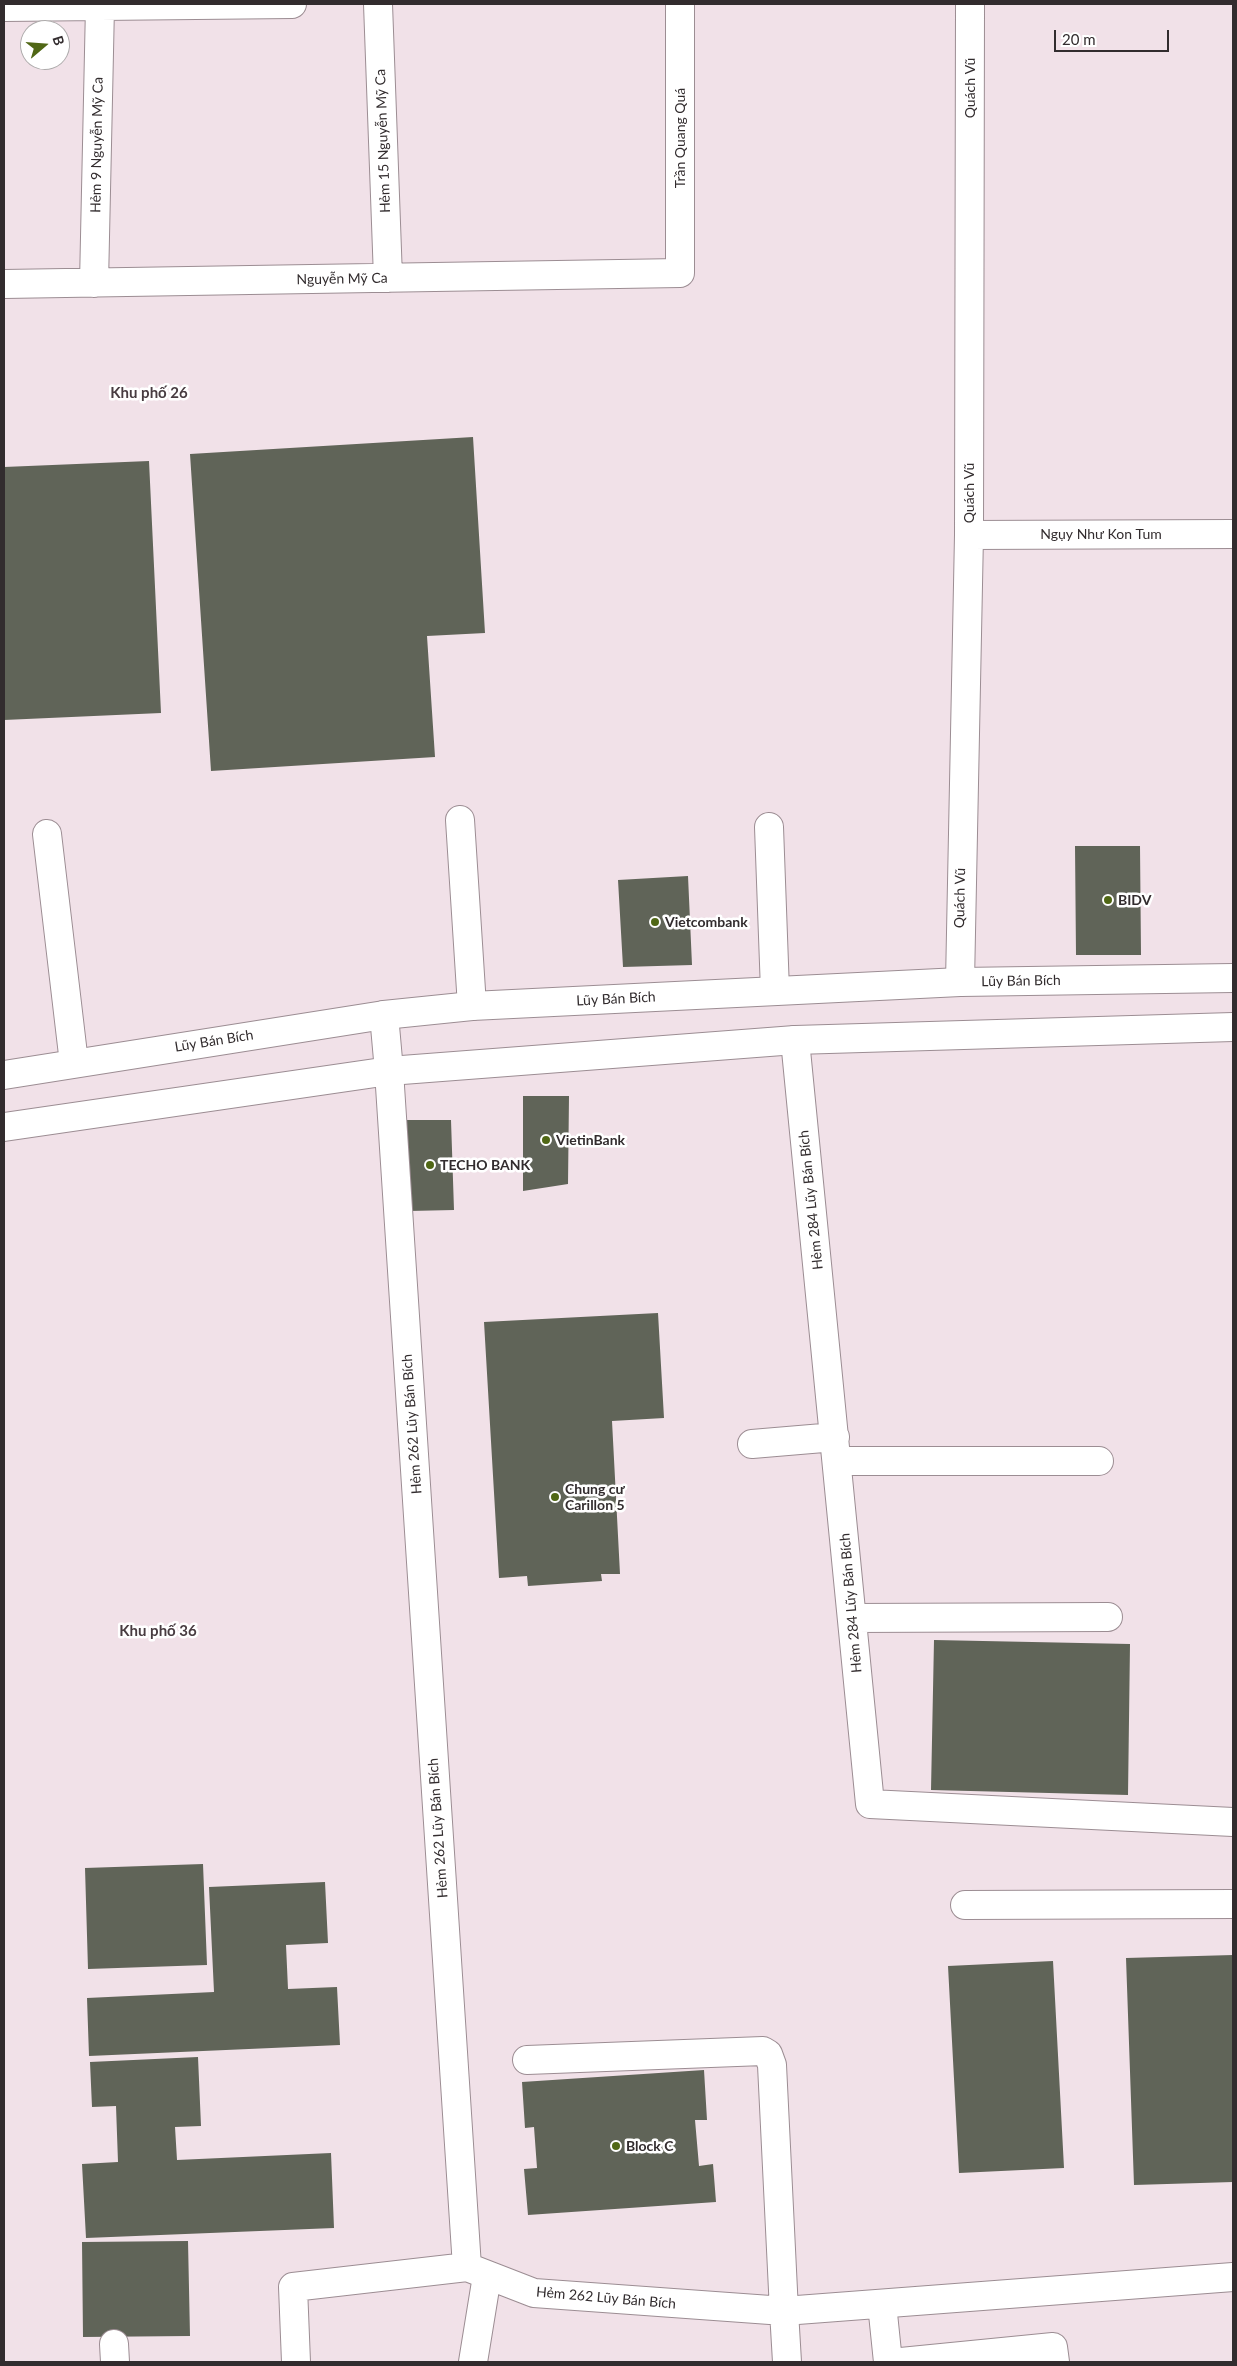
<!DOCTYPE html>
<html>
<head>
<meta charset="utf-8">
<style>
	body { margin:0 }
	#map { position:relative; width:1237px; height:2366px; overflow:hidden; background:#f1e1e8; font-family:Lato,sans-serif }
	canvas { display:block }
	.frame { position:absolute; inset:0; border:5px solid #322c2e; pointer-events:none }
	.north { position:absolute; left:20px; top:20px; width:50px; height:50px; box-sizing:border-box; background:#fff; border:1px solid #adabab; border-radius:50%; rotate:72deg; font-size:14px; font-weight:700; line-height:20px; text-align:center; color:#322c2e }
	.north::after { content:''; display:block; margin:auto; width:18px; height:22px; background:#506715; clip-path:polygon(50% 0,100% 100%,50% 72%,0 100%) }
	.scale { position:absolute; left:1054px; top:30px; width:115px; height:22px; box-sizing:border-box; border:2px solid #322c2e; border-top:0; padding-left:6px; font-size:15px; line-height:18px; white-space:nowrap; color:#322c2e; -webkit-text-stroke:4px #fff; paint-order:stroke }
</style>
</head>
<body>
<div id="map">
<canvas width="1237" height="2366"></canvas>
<div class="frame"></div>
<div class="north">B</div>
<div class="scale">20 m</div>
</div>
<script>
const context = document.querySelector('canvas').getContext('2d');
context.lineJoin = 'round';
function fill(path, color) { context.fillStyle = color; context.fill(path, 'evenodd'); }
const shape = rows => new Path2D(rows.map(r => 'M' + r).join(''));
function stroke(path, color, width, dash) { context.strokeStyle = color; context.lineWidth = width; context.lineCap = dash ? 'butt' : 'round'; context.setLineDash(dash || []); context.stroke(path); }
function label(font, color, halo, rows, align = 'center') {
  context.font = font + ' Lato,sans-serif'; context.lineWidth = 5; context.setLineDash([]); context.textBaseline = 'middle'; context.strokeStyle = halo; context.fillStyle = color; for (const [text, x, y, turn = 0] of rows) {
    context.save(); context.translate(x, y); context.rotate((+turn || 0) * Math.PI / 180); context.textAlign = isNaN(turn) ? turn : align; if (halo) context.strokeText(text, 0, 0); context.fillText(text, 0, 0); context.restore();
  }
}
const building = shape([
	[473,437,485,633,427,636,435,757,211,771,190,454],
	[149,461,161,713,4,720,4,467],
	[1075,846,1140,846,1141,955,1076,955],
	[688,876,692,965,623,967,618,880],
	[523,1096,569,1096,568,1184,523,1191],
	[406,1120,451,1120,454,1210,409,1211],
	[658,1313,664,1418,612,1421,620,1574,601,1574,602,1581,528,1586,527,1576,499,1578,484,1322],
	[934,1640,1130,1644,1128,1795,931,1790],
	[203,1864,207,1965,88,1969,85,1868],
	[325,1882,328,1943,286,1945,288,1989,337,1987,340,2045,89,2056,87,1998,214,1992,209,1887],
	[1233,1955,1233,2182,1134,2185,1126,1958],
	[1053,1961,1064,2168,959,2173,948,1966],
	[198,2057,201,2126,175,2127,177,2160,331,2153,334,2228,86,2238,82,2164,118,2162,116,2106,92,2107,90,2062],
	[704,2070,707,2120,695,2120,699,2166,713,2164,716,2202,528,2215,524,2169,537,2168,534,2127,525,2128,522,2082],
	[188,2241,190,2336,83,2337,82,2242]
]);
const minor = shape([
	[378,4,388,278],
	[4,7,292,4],
	[94,283,100,6],
	[4,284,680,273,680,4],
	[969,535,1233,534],
	[460,820,472,1006],
	[769,827,775,991],
	[47,834,74,1063],
	[960,982,969,535,970,4],
	[384,1015,389,1071,467,2267,534,2293,784,2311,787,2362],
	[795,1040,870,1804,1233,1822],
	[752,1444,835,1437],
	[837,1461,1099,1461],
	[853,1618,1108,1617],
	[965,1905,1233,1904],
	[527,2060,763,2051,768,2054,772,2065,784,2311,1233,2277],
	[882,2304,888,2362],
	[114,2344,115,2362],
	[296,2362,293,2287,467,2267],
	[473,2362,487,2276],
	[901,2362,1053,2347,1055,2362]
]);
const major = shape([
	[4,1075,384,1015,472,1006,960,982,1233,978],
	[4,1127,389,1071,795,1040,1233,1027]
]);
const markers = [
	[1108,900,5,"#506715"],
	[655,922,5,"#506715"],
	[546,1140,5,"#506715"],
	[430,1165,5,"#506715"],
	[555,1497,5,"#506715"],
	[616,2146,5,"#506715"]
];
const streetNames = [
	["Quách Vũ",970,88,-90],
	["Trần Quang Quá",680,138,-90],
	["Hẻm 15 Nguyễn Mỹ Ca",383,141,-92],
	["Hẻm 9 Nguyễn Mỹ Ca",97,145,-89],
	["Nguyễn Mỹ Ca",342,279,-1],
	["Quách Vũ",969,493,-90],
	["Ngụy Như Kon Tum",1101,534],
	["Quách Vũ",960,898,-89],
	["Lũy Bán Bích",1021,981,-1],
	["Lũy Bán Bích",616,999,-3],
	["Lũy Bán Bích",214,1041,-9],
	["Hẻm 284 Lũy Bán Bích",811,1200,-96],
	["Hẻm 262 Lũy Bán Bích",412,1424,-94],
	["Hẻm 284 Lũy Bán Bích",851,1603,-95],
	["Hẻm 262 Lũy Bán Bích",438,1828,-94],
	["Hẻm 262 Lũy Bán Bích",606,2298,5]
];
const poiNames = [
	["BIDV",1118,900],
	["Vietcombank",665,922],
	["VietinBank",556,1140],
	["TECHO BANK",440,1165],
	["Chung cư",565,1489],
	["Carillon 5",565,1505],
	["Block C",626,2146]
];
const neighbourhoodNames = [
	["Khu phố 26",149,393],
	["Khu phố 36",158,1631]
];
fill(building, '#606458');
stroke(minor, '#9c8d93', 30);
stroke(major, '#9c8d93', 30);
stroke(minor, '#fff', 28);
stroke(major, '#fff', 28);
for (const [x, y, r, color] of markers) { const dot = new Path2D(); dot.arc(x, y, r, 0, 2 * Math.PI); context.fillStyle = color; context.fill(dot); stroke(dot, '#fff', 2); }
label('14px', '#322c2e', '#fff', streetNames);
label('bold 14px', '#322c2e', '#fff', poiNames, 'left');
label('bold 15px', '#483c41', '#fff', neighbourhoodNames);
</script>
</body>
</html>
